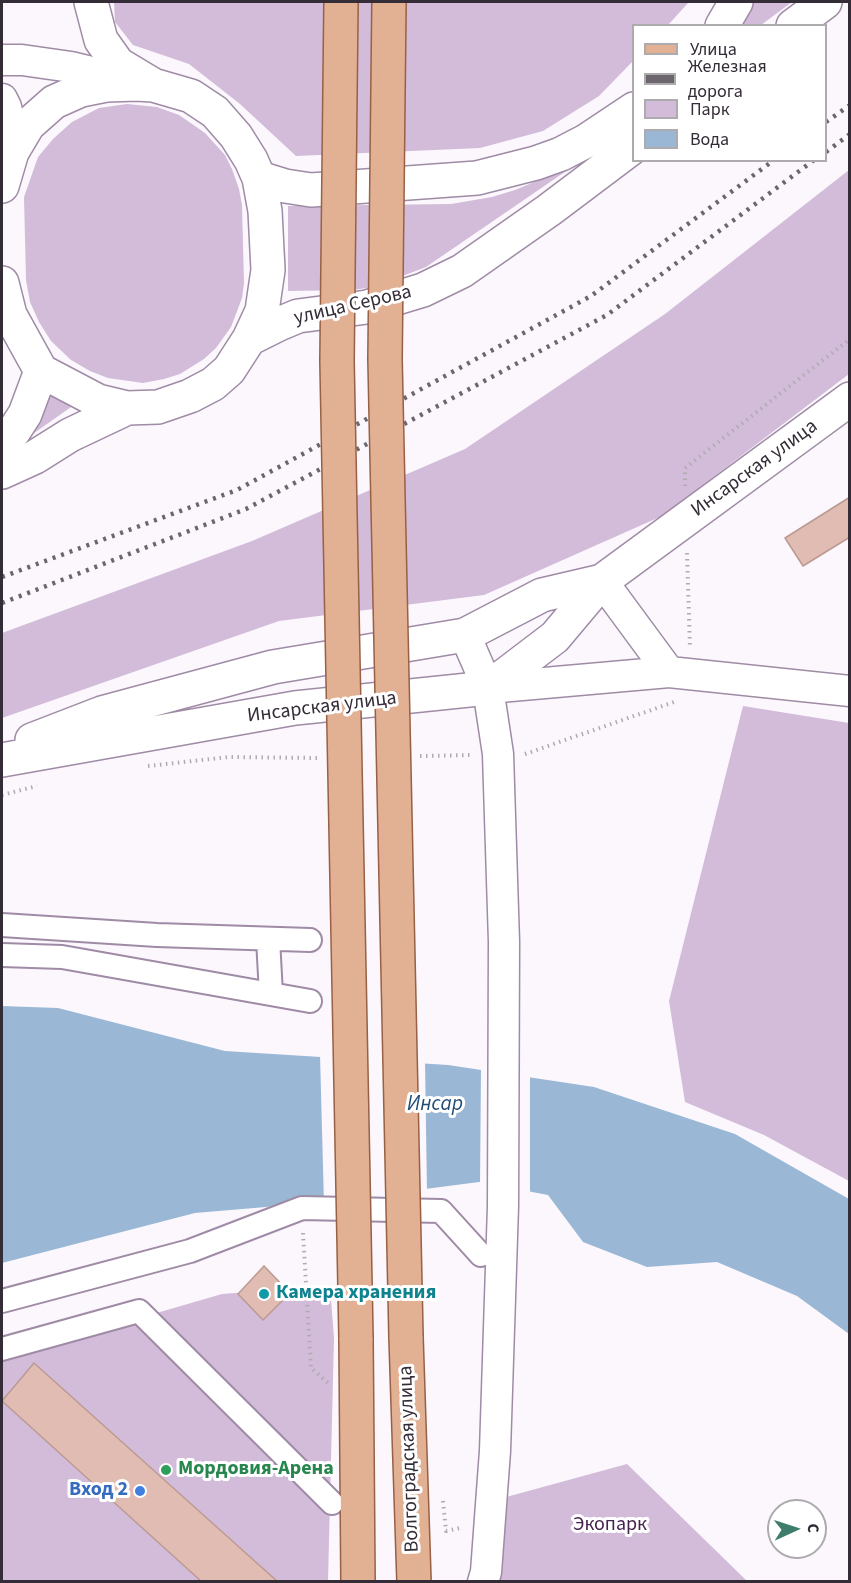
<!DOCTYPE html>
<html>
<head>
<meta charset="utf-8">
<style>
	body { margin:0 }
	#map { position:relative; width:851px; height:1583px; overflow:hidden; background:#fbf7fd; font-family:"Source Sans 3",sans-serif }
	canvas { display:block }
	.frame { position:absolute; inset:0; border:3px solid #342c37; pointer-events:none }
	.legend { position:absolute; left:632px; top:24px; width:195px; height:138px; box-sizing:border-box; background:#fff; border:2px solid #aeabaf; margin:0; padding:8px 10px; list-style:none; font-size:18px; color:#342c37 }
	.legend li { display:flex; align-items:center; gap:12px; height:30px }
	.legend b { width:30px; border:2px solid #aeabaf }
	.north { position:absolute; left:767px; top:1499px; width:60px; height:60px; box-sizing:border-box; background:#fff; border:2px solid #aeabaf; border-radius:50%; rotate:87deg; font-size:16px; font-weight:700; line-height:24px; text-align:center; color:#342c37 }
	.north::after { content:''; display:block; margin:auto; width:21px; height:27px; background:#3e7d6b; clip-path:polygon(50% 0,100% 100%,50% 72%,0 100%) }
</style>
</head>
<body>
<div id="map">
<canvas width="851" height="1583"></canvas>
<div class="frame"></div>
<ul class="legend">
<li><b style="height:8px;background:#e2b093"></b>Улица</li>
<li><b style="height:8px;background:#6c656e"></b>Железная дорога</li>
<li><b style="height:16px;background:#d2bcd9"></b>Парк</li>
<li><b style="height:16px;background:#9ab8d6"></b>Вода</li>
</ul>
<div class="north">С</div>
</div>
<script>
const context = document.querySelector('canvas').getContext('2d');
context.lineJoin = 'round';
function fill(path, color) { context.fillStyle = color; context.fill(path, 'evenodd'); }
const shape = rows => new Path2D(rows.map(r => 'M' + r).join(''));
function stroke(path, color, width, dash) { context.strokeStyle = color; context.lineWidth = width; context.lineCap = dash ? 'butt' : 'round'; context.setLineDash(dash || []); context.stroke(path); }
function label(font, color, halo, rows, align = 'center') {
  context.font = font + ' "Source Sans 3",sans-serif'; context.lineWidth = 6; context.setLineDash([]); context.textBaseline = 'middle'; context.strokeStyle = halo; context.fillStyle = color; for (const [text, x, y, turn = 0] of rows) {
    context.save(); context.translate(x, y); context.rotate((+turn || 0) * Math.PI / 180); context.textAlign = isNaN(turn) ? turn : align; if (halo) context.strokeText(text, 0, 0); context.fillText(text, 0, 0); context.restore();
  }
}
const green = shape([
	[114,2,689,2,668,25,634,26,633,61,599,96,543,131,480,148,296,156,240,104,189,64,133,45,115,22],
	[753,2,792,2,761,25,741,26],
	[127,104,157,107,179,115,205,133,225,155,232,169,239,189,242,205,244,283,242,298,231,327,216,348,204,359,180,374,164,379,143,383,108,378,90,371,71,360,51,341,39,322,30,302,26,280,24,197,38,157,53,139,72,122,99,108],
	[575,165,426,267,374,287,352,290,288,291,288,206,451,204,492,197,515,190],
	[849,170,849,374,662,516,484,595,279,621,2,718,2,633,252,541,465,449,665,314],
	[51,395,71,407,30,436,39,422],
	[743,706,849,723,849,1181,764,1135,685,1102,669,1001],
	[330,1286,334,1338,328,1581,2,1582,2,1358,222,1294],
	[627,1464,747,1581,493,1581,488,1502]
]);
const water = shape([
	[2,1006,58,1008,225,1051,448,1065,594,1087,735,1134,849,1199,849,1334,797,1296,717,1262,647,1267,583,1242,548,1195,479,1182,325,1202,195,1213,2,1263]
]);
const pier = shape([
	[320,1054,425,1061,427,1192,324,1205],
	[481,1067,530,1075,530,1195,480,1185]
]);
const building = shape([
	[850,497,850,537,803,566,785,538,850,497],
	[264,1266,290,1293,263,1320,238,1294,264,1266],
	[34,1363,278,1582,202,1582,2,1401,34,1363]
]);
const path = shape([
	[685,486,685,468,850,339],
	[687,553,690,648],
	[525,754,677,701],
	[420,756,473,755],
	[148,766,229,757,317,758],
	[2,795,37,786],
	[303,1233,311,1368,328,1383],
	[443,1501,446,1531,460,1528,461,1525]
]);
const pedestrian = shape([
	[2,925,157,935,310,940],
	[268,939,271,994],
	[2,955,62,957,310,1001],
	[2,1301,190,1251,302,1208,441,1211,481,1255],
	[2,1349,139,1311,332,1503]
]);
const minor = shape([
	[2,60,22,60,71,67,129,81],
	[2,99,6,107,11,128,12,152],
	[602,581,669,672],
	[465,635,488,688,498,754,504,942,503,1206,495,1451,486,1572,483,1582],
	[488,688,669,672,850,691]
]);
const tertiary = shape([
	[91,2,101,40,118,64,153,85],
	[722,26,736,2],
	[793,26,825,2],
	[259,178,285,186,311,190,477,178,536,163,561,154,586,141,634,109],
	[2,186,12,152,28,125,54,102,81,90,106,85,137,84,153,85,191,96,215,112,236,136,251,160,259,178,265,211,268,270,262,311,249,339],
	[2,283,10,315,41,371,98,401,127,408],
	[2,443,14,431,25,414,41,371],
	[2,472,35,457,70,435,127,408,158,407,190,396,213,384,229,370,249,339,279,324,298,316,367,307,423,290,462,271,549,210,634,146],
	[32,740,102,713,273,667,465,635,542,595,602,581],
	[2,760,295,708,488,688,555,637,602,581,850,399]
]);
const primary = shape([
	[406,1337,414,1582],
	[356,1338,358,1582]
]);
const rail = shape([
	[826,122,850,105],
	[826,152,850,134],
	[2,577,237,490,591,296,774,160],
	[2,603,246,509,607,315,814,160]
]);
const primaryBridge = shape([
	[341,2,337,361,356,1338],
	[389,2,385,359,406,1337]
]);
const markers = [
	[264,1294,6,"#0f9aa8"],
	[166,1470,6,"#2e9e5b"],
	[140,1491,6,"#3f7fe0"]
];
const streetNames = [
	["улица Серова",353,306,-13],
	["Инсарская улица",755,469,-36],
	["Инсарская улица",322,708,-7],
	["Волгоградская улица",410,1459,-92]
];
const cultureNames = [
	["Камера хранения",276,1294]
];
const leisureNames = [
	["Мордовия-Арена",178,1470]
];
const shopNames = [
	["Вход 2",128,1491]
];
const parkNames = [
	["Экопарк",610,1526]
];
const waterNames = [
	["Инсар",435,1105]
];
fill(green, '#d2bcd9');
fill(water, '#9ab8d6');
fill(pier, '#fbf7fd');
fill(building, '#e0bcb3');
stroke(building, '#bc9a92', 1.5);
stroke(pedestrian, '#9f8ba5', 26);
stroke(minor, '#9f8ba5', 33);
stroke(tertiary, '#9f8ba5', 36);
stroke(primary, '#986044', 36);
stroke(path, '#b0abb3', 4, [1.5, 4.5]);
stroke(pedestrian, '#fff', 22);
stroke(minor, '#fff', 30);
stroke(tertiary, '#fff', 33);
stroke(primary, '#e2b093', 33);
stroke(rail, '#6c656e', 4.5, [3, 6]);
stroke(primaryBridge, '#986044', 36, []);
stroke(primaryBridge, '#e2b093', 33);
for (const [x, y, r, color] of markers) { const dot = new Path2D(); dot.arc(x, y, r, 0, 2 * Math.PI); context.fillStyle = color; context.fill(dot); stroke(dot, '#fff', 2); }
label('20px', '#342c37', '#fff', streetNames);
label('bold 20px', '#0d838f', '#fff', cultureNames, 'left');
label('bold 20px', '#27864d', '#fff', leisureNames, 'left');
label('bold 20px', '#366cbe', '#fff', shopNames, 'right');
label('20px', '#44234e', '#fff', parkNames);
label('italic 21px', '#204d76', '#fff', waterNames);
</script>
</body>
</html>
